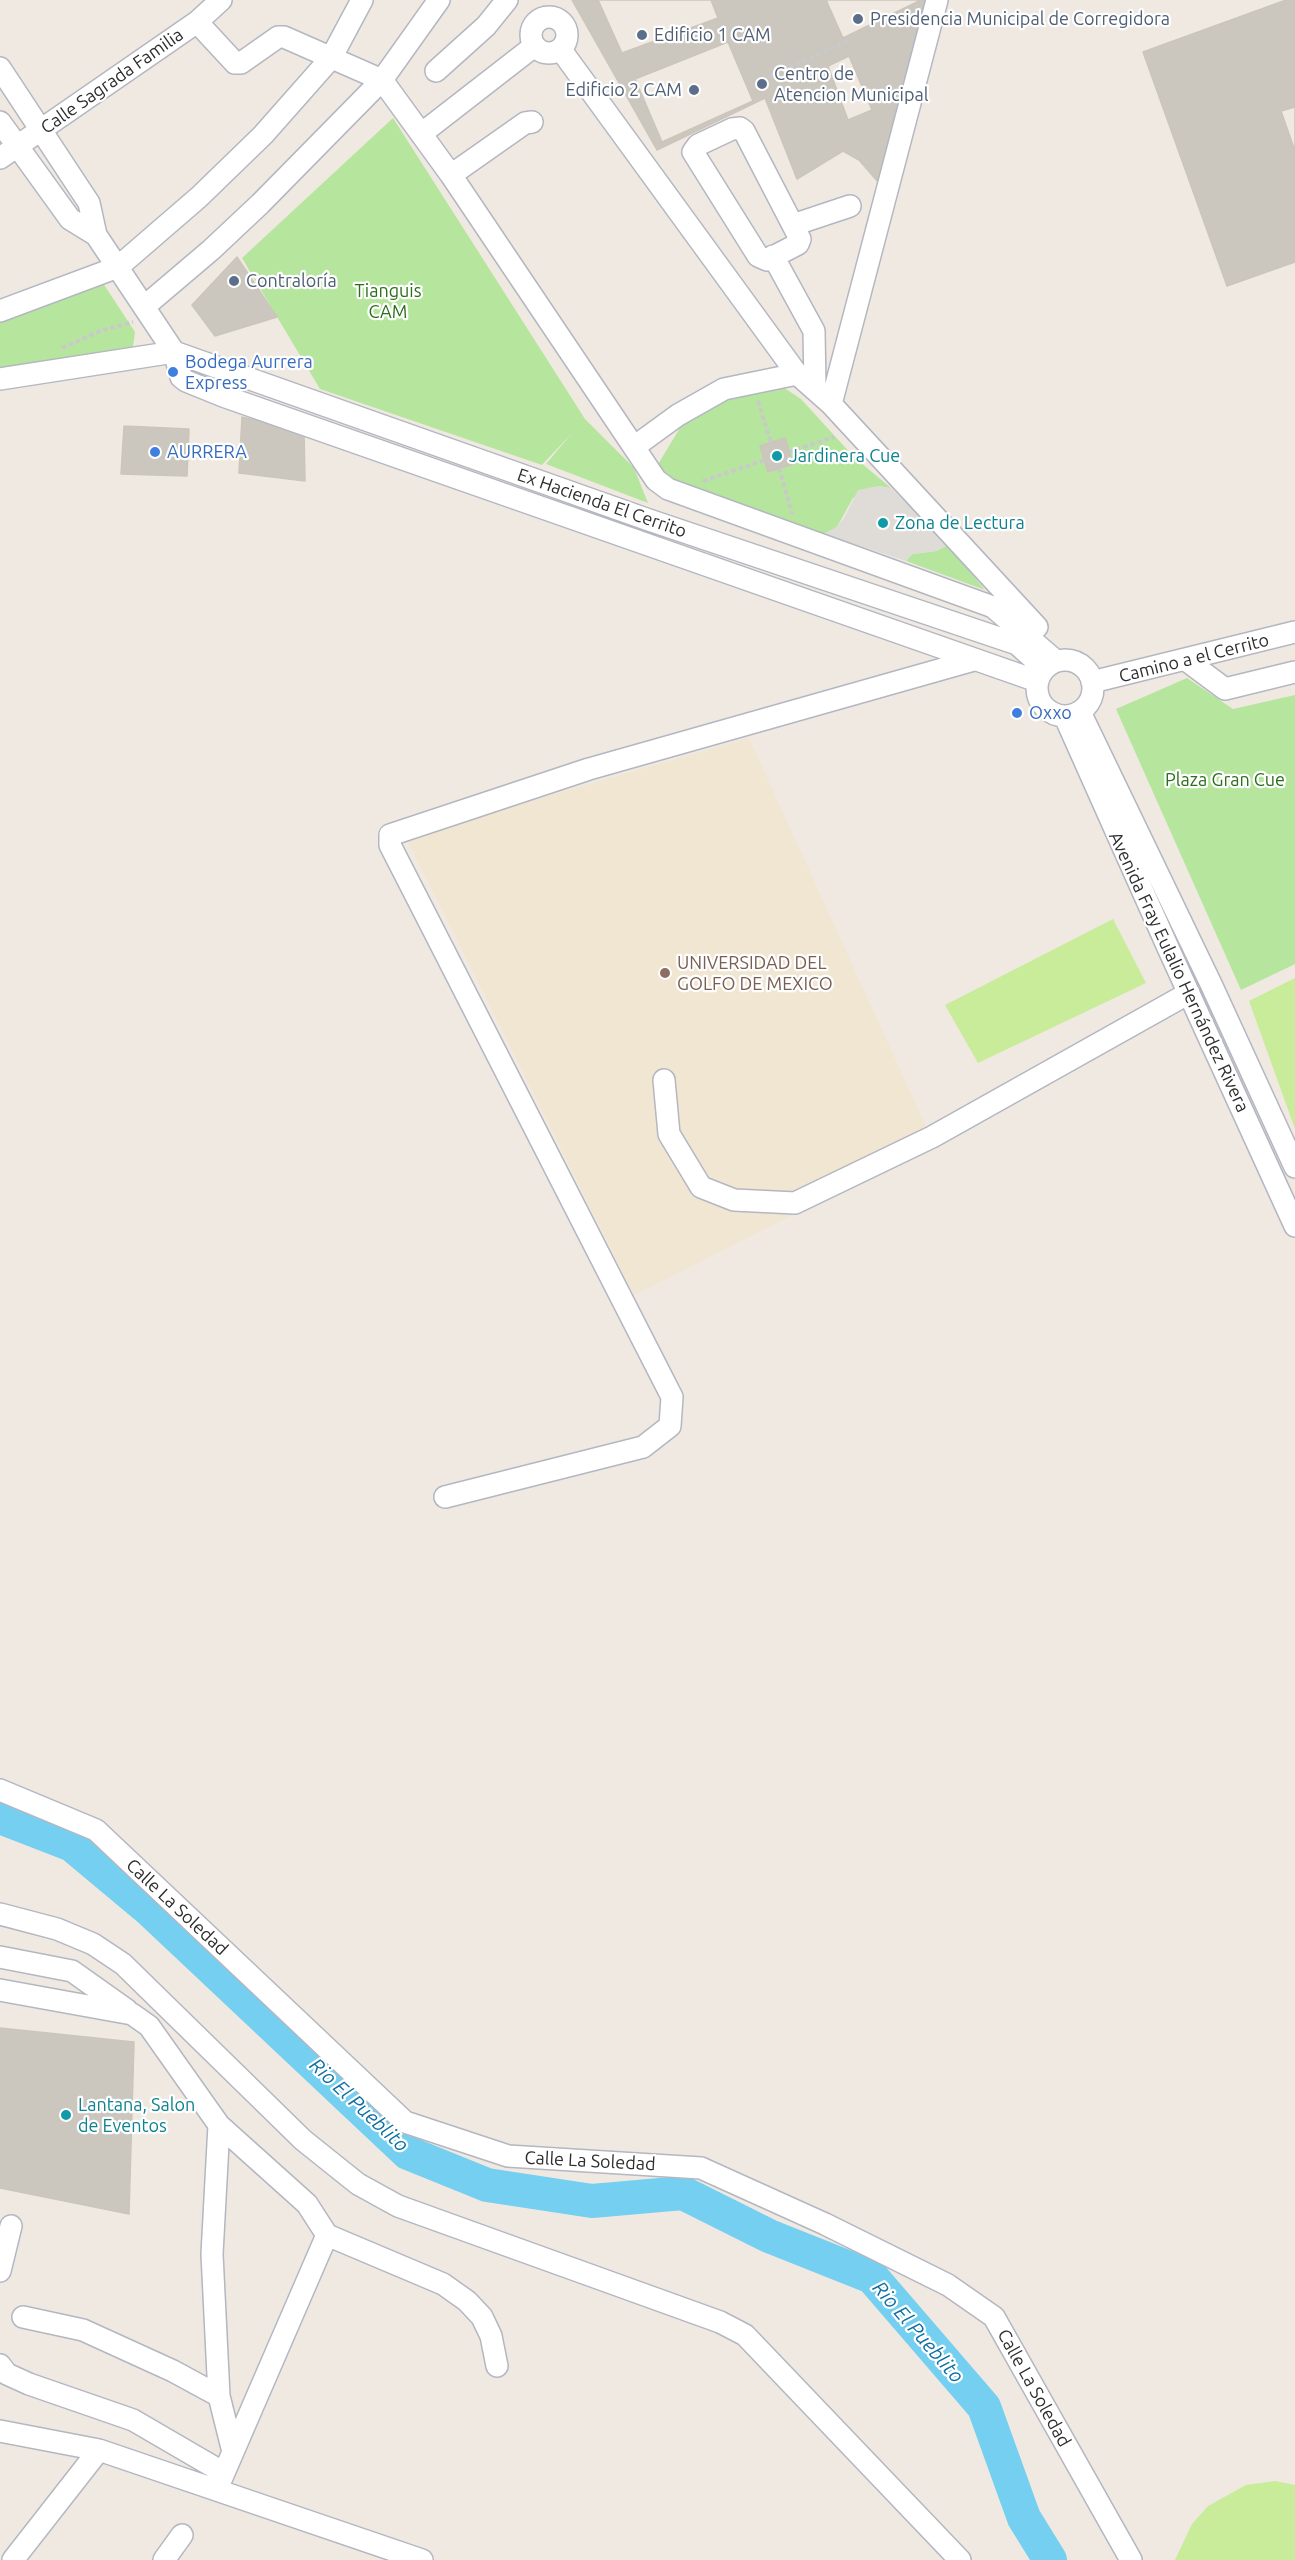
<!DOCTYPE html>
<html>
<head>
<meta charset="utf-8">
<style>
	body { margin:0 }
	canvas { display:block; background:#efe9e1 }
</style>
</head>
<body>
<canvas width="1295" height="2560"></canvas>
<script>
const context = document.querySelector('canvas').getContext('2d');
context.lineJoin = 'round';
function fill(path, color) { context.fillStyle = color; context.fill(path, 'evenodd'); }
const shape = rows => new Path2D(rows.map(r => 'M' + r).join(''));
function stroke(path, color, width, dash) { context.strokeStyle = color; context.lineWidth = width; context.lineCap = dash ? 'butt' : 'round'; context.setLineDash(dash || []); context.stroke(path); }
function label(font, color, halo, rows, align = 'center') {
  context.font = font + ' Ubuntu,sans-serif'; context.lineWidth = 4.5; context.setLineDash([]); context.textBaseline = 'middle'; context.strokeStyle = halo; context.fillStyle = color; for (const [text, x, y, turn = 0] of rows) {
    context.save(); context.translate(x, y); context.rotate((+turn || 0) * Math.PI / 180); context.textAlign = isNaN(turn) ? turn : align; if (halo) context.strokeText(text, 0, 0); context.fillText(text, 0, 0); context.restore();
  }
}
const education = shape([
	[749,738,934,1144,634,1295,406,837]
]);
const green = shape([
	[393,118,585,419,634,468,648,503,546,464,572,433,542,465,320,389,242,258],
	[101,280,135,332,133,347,0,369,0,319],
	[783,387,801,399,854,457,891,488,878,486,853,498,837,527,824,534,666,480,657,466,689,413,720,396],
	[948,545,985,590,906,561,912,554,936,551],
	[1187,678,1233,709,1295,695,1295,964,1241,990,1116,709]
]);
const pitch = shape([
	[1113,919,1146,983,978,1063,945,1005],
	[1295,978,1295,1129,1249,1001],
	[1275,2481,1295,2485,1295,2560,1175,2560,1192,2524,1208,2506,1246,2485]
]);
const plaza = shape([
	[878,486,891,488,948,545,936,551,912,554,906,561,824,534,837,527,844,518,858,490]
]);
const river = shape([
	[0,1817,72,1845,151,1911,408,2153,487,2185,592,2201,683,2193,769,2236,872,2277,984,2407,1024,2518,1050,2560]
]);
const building = shape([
	[572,0,927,0,879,183,859,160,843,151,797,179,765,98,657,150,572,0],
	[598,0,711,0,718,18,622,53,598,0],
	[826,0,921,0,843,38,826,0],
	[1286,0,1295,0,1295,262,1227,286,1143,52,1286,0],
	[728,42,753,101,662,142,635,79,728,42],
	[849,56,872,110,848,120,828,66,849,56],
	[1295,107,1295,151,1281,111,1295,107],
	[237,257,277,317,215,336,192,305,237,257],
	[242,417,304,432,305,481,239,473,242,417],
	[124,426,189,429,187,476,121,474,124,426],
	[785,438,793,464,768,472,760,446,785,438],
	[0,2028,134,2042,129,2214,0,2188,0,2028]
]);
const path = shape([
	[755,83,852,39],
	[62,348,100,331,133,322],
	[758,401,771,443],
	[789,452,834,437],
	[779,468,792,514],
	[703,481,765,460]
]);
const minor = shape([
	'531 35a18 18 0 1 1 36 0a18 18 0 1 1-36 0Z',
	[197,22,235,63,241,63,278,37,284,37,382,80,451,175,656,480,668,489,993,607,1056,661],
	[561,50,797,374,831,404,1037,627],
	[0,68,89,203,96,235,174,352,181,377,186,381,223,396,1037,681],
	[436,71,486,26,507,0],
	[0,122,70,219,96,235],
	[740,128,744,131,800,239,798,244,767,260,758,256,693,152,698,145,732,129,740,128],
	[421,134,533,47],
	[0,158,197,22,221,0],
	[451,175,525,123,532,122],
	[793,225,850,206],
	[773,256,814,331,815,387],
	[145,306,211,250,260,204,382,80,439,0],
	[0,311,118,267,199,197,263,135,331,58,362,0],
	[0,379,174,352,649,520,1017,644,1037,662],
	[831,404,937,0],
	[634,447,678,415,724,389,797,374],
	'1037 688a28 28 0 1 1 56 0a28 28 0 1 1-56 0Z',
	[1186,660,1225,689,1295,672],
	[1092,682,1295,632],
	[1080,712,1211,984,1295,1167],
	[1065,717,1169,950,1295,1226],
	[664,1080,669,1134,701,1187,734,1200,795,1203,932,1137,1189,993],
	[445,1497,643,1447,670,1426,672,1397,390,845,390,835,589,769,974,660],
	[0,1790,96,1830,405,2122,508,2156,701,2168,825,2224,948,2285,994,2317,1131,2560],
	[0,1914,57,1929,93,1944,123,1964,303,2140,358,2184,398,2206,720,2322,745,2335,960,2560],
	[0,1957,72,1971,127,2010],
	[0,1990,132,2014,149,2026,219,2125,307,2204,327,2235],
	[219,2125,212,2254,219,2396,233,2452],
	[0,2271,11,2226],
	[23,2317,83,2330,173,2371,219,2396],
	[0,2365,7,2374,29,2384,133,2420,224,2473],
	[0,2431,99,2450,422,2560],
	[217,2489,327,2235,443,2284,467,2301,482,2317,491,2336,497,2366],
	[13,2560,99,2450],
	[164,2560,182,2535]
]);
const markers = [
	[858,19,6,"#5c6f8a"],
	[642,35,6,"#5c6f8a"],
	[762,84,6,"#5c6f8a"],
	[694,90,6,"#5c6f8a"],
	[234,281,6,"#5c6f8a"],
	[173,372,6,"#3f7fe0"],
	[155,452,6,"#3f7fe0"],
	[777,456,6,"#0f9aa8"],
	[883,523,6,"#0f9aa8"],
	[1017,713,6,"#3f7fe0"],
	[665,973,6,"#8d6e63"],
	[66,2115,6,"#0f9aa8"]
];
const serviceNames = [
	["Presidencia Municipal de Corregidora",870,19],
	["Edificio 1 CAM",654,35],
	["Centro de",774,74],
	["Atencion Municipal",774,95],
	["Edificio 2 CAM",682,90,"right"],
	["Contraloría",246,281]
];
const streetNames = [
	["Calle Sagrada Familia",112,81,-35],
	["Ex Hacienda El Cerrito",602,503,19],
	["Camino a el Cerrito",1194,658,-14],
	["Avenida Fray Eulalio Hernández Rivera",1179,972,65],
	["Calle La Soledad",177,1907,43],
	["Calle La Soledad",590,2161,3],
	["Calle La Soledad",1034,2388,61]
];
const parkNames = [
	["Tianguis",388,291],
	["CAM",388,312],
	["Plaza Gran Cue",1225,780]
];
const shopNames = [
	["Bodega Aurrera",185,362],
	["Express",185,383],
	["AURRERA",167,452],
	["Oxxo",1029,713]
];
const cultureNames = [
	["Jardinera Cue",789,456],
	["Zona de Lectura",895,523],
	["Lantana, Salon",78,2105],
	["de Eventos",78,2126]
];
const educationNames = [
	["UNIVERSIDAD DEL",677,963],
	["GOLFO DE MEXICO",677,984]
];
const waterNames = [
	["Rio El Pueblito",359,2105,43],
	["Rio El Pueblito",918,2332,49]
];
fill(education, '#f0e6d1');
fill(green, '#b6e59e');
fill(pitch, '#c9ec9a');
fill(plaza, '#dfdcd8');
stroke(river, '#75cff0', 34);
fill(building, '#cbc7bf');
stroke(building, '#cbc5ba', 1.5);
stroke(minor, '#b4b7c1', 24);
stroke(path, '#c9c9c9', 4, [4.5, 3]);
stroke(minor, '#fff', 21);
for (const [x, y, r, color] of markers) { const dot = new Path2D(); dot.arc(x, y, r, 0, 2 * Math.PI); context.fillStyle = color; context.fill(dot); stroke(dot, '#fff', 2); }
label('18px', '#4e5e75', '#fff', serviceNames, 'left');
label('18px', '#2e2e2e', '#fff', streetNames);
label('18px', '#2c6e1b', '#fff', parkNames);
label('18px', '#366cbe', '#fff', shopNames, 'left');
label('18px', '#0d838f', '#fff', cultureNames, 'left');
label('18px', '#785e54', '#fff', educationNames, 'left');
label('italic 20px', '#0d6fa3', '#fff', waterNames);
</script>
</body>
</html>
